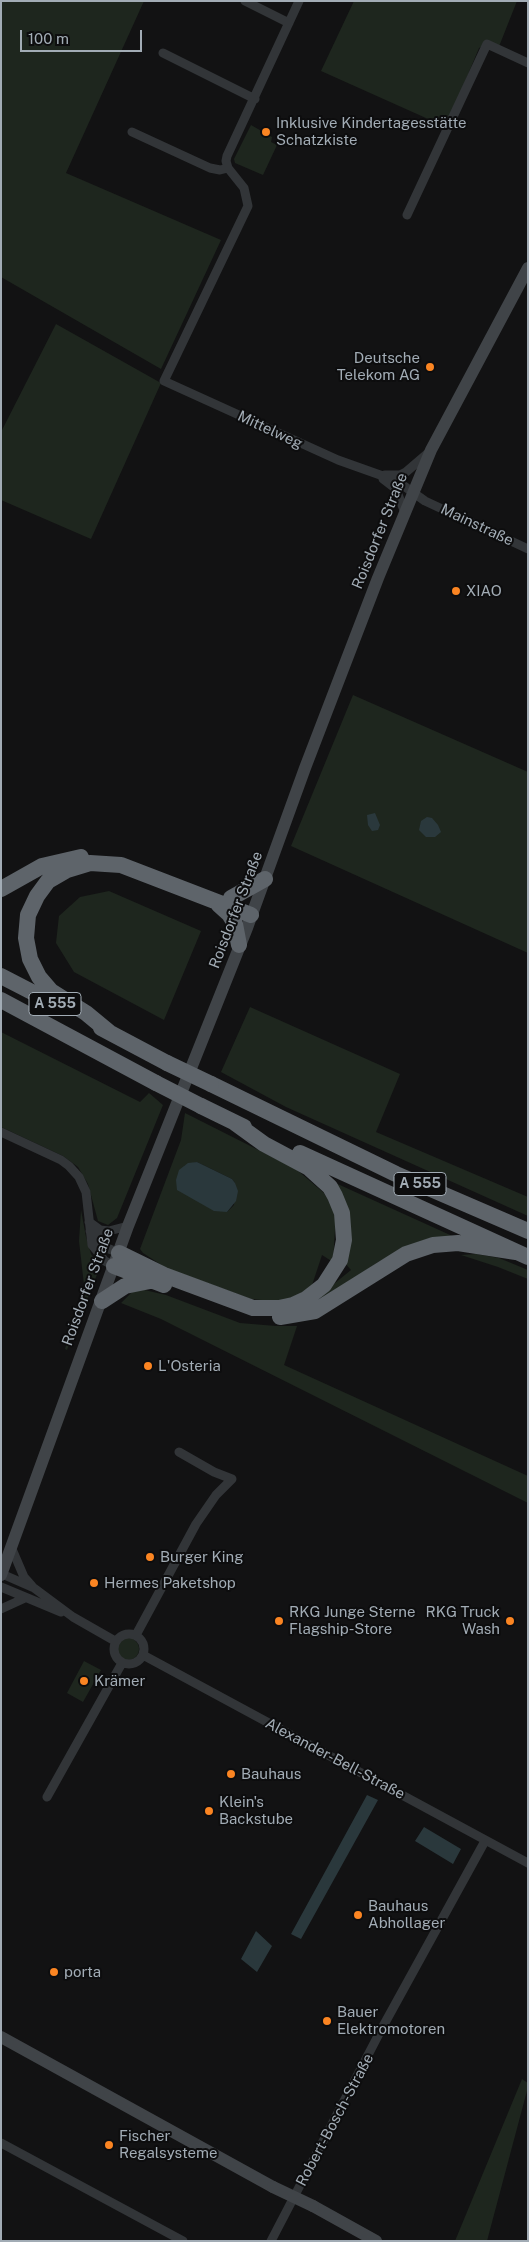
<!DOCTYPE html>
<html>
<head>
<meta charset="utf-8">
<style>
	body { margin:0 }
	#map { position:relative; width:529px; height:2242px; overflow:hidden; background:#121213; font-family:"Public Sans",sans-serif }
	canvas { display:block }
	.frame { position:absolute; inset:0; border:2px solid #a2acb5; pointer-events:none }
	.scale { position:absolute; left:20px; top:30px; width:122px; height:22px; box-sizing:border-box; border:2px solid #a2acb5; border-top:0; padding-left:6px; font-size:15px; line-height:18px; white-space:nowrap; color:#a2acb5; -webkit-text-stroke:4px #0d0d0e; paint-order:stroke }
</style>
</head>
<body>
<div id="map">
<canvas width="529" height="2242"></canvas>
<div class="frame"></div>
<div class="scale">100 m</div>
</div>
<script>
const context = document.querySelector('canvas').getContext('2d');
context.lineJoin = 'round';
function fill(path, color) { context.fillStyle = color; context.fill(path, 'evenodd'); }
const shape = rows => new Path2D(rows.map(r => 'M' + r).join(''));
function stroke(path, color, width, dash) { context.strokeStyle = color; context.lineWidth = width; context.lineCap = dash ? 'butt' : 'round'; context.setLineDash(dash || []); context.stroke(path); }
function label(font, color, halo, rows, align = 'center') {
  context.font = font + ' "Public Sans",sans-serif'; context.lineWidth = 4; context.setLineDash([]); context.textBaseline = 'middle'; context.strokeStyle = halo; context.fillStyle = color; for (const [text, x, y, turn = 0] of rows) {
    context.save(); context.translate(x, y); context.rotate((+turn || 0) * Math.PI / 180); context.textAlign = isNaN(turn) ? turn : align; if (halo) context.strokeText(text, 0, 0); context.fillText(text, 0, 0); context.restore();
  }
}
const green = shape([
	[1,1,144,1,66,173,221,240,161,369,1,277],
	[354,1,517,1,498,49,487,44,479,48,446,127,321,71],
	[251,125,272,137,271,142,277,145,263,175,235,163,234,159],
	[56,324,161,383,91,539,1,500,1,432],
	[353,695,528,772,528,953,291,846],
	[109,891,201,931,164,1020,74,972,56,943,59,916,80,897],
	[250,1007,400,1074,376,1132,528,1197,528,1216,286,1107,221,1072],
	[1,1032,140,1102,149,1093,163,1105,117,1218,108,1225,98,1221,88,1184,78,1167,63,1156,1,1127],
	[185,1113,296,1169,324,1193,336,1213,333,1262,322,1255,311,1288,282,1302,251,1299,166,1268,143,1253,140,1249,181,1140],
	[197,1162,232,1179,235,1183,234,1205,227,1212,184,1166],
	[331,1181,459,1239,419,1242,378,1262,323,1300,319,1296,351,1270,344,1262],
	[81,1210,86,1237,91,1254,100,1267,67,1350,65,1349,84,1285,79,1241],
	[476,1254,499,1258,528,1270,528,1279,498,1267,461,1255],
	[136,1288,166,1295,240,1323,276,1326,297,1326,284,1365,528,1476,528,1503,161,1319,121,1303],
	'117 1649a11 11 0 1 1 22 0a11 11 0 1 1-22 0Z',
	[84,1661,101,1670,83,1702,67,1693],
	[522,2079,528,2083,528,2087,487,2241,455,2241]
]);
const water = shape([
	[375,813,380,825,378,830,372,831,368,825,367,815],
	[427,817,432,818,438,825,441,832,435,837,426,837,419,830,421,821],
	[197,1162,232,1179,235,1183,238,1191,236,1201,227,1212,214,1211,177,1190,176,1180,179,1170,188,1163],
	[367,1795,378,1800,301,1939,291,1934],
	[424,1827,461,1849,453,1864,415,1841],
	[256,1931,272,1946,257,1972,241,1959]
]);
const street = shape([
	[245,1,289,23],
	[299,1,227,156,226,161,228,168,244,188,248,206,164,381,338,460,397,481,425,501,528,549],
	[163,53,255,99],
	[132,132,210,168,220,170,228,168],
	[407,215,487,44,528,63],
	[385,475,400,475,406,472,427,454],
	[383,479,396,489,405,513],
	[1,1132,61,1160,69,1166,79,1177,86,1192,92,1245,105,1261,114,1266],
	[89,1222,100,1230,109,1231,128,1226],
	[90,1231,107,1248,119,1253],
	[12,1549,24,1577,32,1586],
	[2,1574,34,1588,73,1617,115,1641],
	[1,1587,61,1612],
	[1,1609,25,1598],
	'114 1649a15 15 0 1 1 30 0a15 15 0 1 1-30 0Z',
	[136,1635,196,1524,216,1495,232,1479,214,1472,179,1452],
	[143,1655,528,1863],
	[47,1797,122,1663],
	[1,2143,183,2241],
	[271,2241,381,2030,485,1841]
]);
const secondary = shape([
	[1,1575,128,1226,247,928,305,768,378,578,431,450,528,268],
	[1,2037,273,2187],
	[313,2206,376,2241]
]);
const highway = shape([
	[1,889,42,866,81,857],
	[231,898,265,879],
	[219,905,229,914,235,924,239,945],
	[1,976,61,1007],
	[1,1000,156,1083],
	[101,1028,167,1063],
	[109,1032,86,1013,51,991,39,977,30,959,26,938,28,915,37,896,48,881,67,870,90,863,121,865,251,915],
	[211,1084,396,1174,528,1231],
	[201,1106,244,1127],
	[300,1153,528,1257],
	[119,1253,164,1275,253,1308,279,1308,293,1305,306,1299,324,1285,340,1260,344,1240,342,1213,335,1196,330,1187,309,1168,264,1144,235,1123],
	[114,1266,164,1285],
	[102,1301,125,1286,150,1281],
	[280,1317,315,1311,406,1254,433,1245,458,1243,516,1252]
]);
const secondaryBridge = shape([
	[273,2187,313,2206]
]);
const highwayBridge = shape([
	[167,1063,211,1084],
	[156,1083,201,1106]
]);
const markers = [
	[266,132,5,"#fb8522"],
	[430,367,5,"#fb8522"],
	[456,591,5,"#fb8522"],
	[148,1366,5,"#fb8522"],
	[150,1557,5,"#fb8522"],
	[94,1583,5,"#fb8522"],
	[279,1621,5,"#fb8522"],
	[510,1621,5,"#fb8522"],
	[84,1681,5,"#fb8522"],
	[231,1774,5,"#fb8522"],
	[209,1811,5,"#fb8522"],
	[358,1915,5,"#fb8522"],
	[54,1972,5,"#fb8522"],
	[327,2021,5,"#fb8522"],
	[109,2145,5,"#fb8522"]
];
const shields = [
	[55,1004,52],
	[420,1184,52]
];
const shieldNames = [
	["A 555",55,1004],
	["A 555",420,1184]
];
const poiNames = [
	["Inklusive Kindertagesstätte",276,123],
	["Schatzkiste",276,140],
	["Deutsche",420,358,"right"],
	["Telekom AG",420,375,"right"],
	["XIAO",466,591],
	["L'Osteria",158,1366],
	["Burger King",160,1557],
	["Hermes Paketshop",104,1583],
	["RKG Junge Sterne",289,1612],
	["Flagship-Store",289,1629],
	["RKG Truck",500,1612,"right"],
	["Wash",500,1629,"right"],
	["Krämer",94,1681],
	["Bauhaus",241,1774],
	["Klein's",219,1802],
	["Backstube",219,1819],
	["Bauhaus",368,1906],
	["Abhollager",368,1923],
	["porta",64,1972],
	["Bauer",337,2012],
	["Elektromotoren",337,2029],
	["Fischer",119,2136],
	["Regalsysteme",119,2153]
];
const streetNames = [
	["Mittelweg",270,430,25],
	["Mainstraße",477,525,25],
	["Roisdorfer Straße",380,531,-68],
	["Roisdorfer Straße",236,910,-69],
	["Roisdorfer Straße",88,1287,-70],
	["Alexander-Bell-Straße",335,1759,28],
	["Robert-Bosch-Straße",335,2120,-62]
];
fill(green, '#1e261e');
fill(water, '#2a383c');
stroke(street, '#323538', 9);
stroke(secondary, '#404448', 12);
stroke(highway, '#5e646a', 16);
stroke(secondaryBridge, '#404448', 12);
stroke(highwayBridge, '#5e646a', 16);
for (const [x, y, r, color] of markers) { const dot = new Path2D(); dot.arc(x, y, r, 0, 2 * Math.PI); context.fillStyle = color; context.fill(dot); stroke(dot, '#0d0d0e', 2); }
for (const [x, y, w] of shields) { const box = new Path2D(); box.roundRect(x - w / 2, y - 11.5, w, 23, 4); context.fillStyle = '#0d0d0e'; context.fill(box); stroke(box, '#a2acb5', 1); }
label('bold 14px', '#a2acb5', null, shieldNames);
label('15px', '#a2acb5', '#0d0d0e', poiNames, 'left');
label('15px', '#a2acb5', '#0d0d0e', streetNames);
</script>
</body>
</html>
